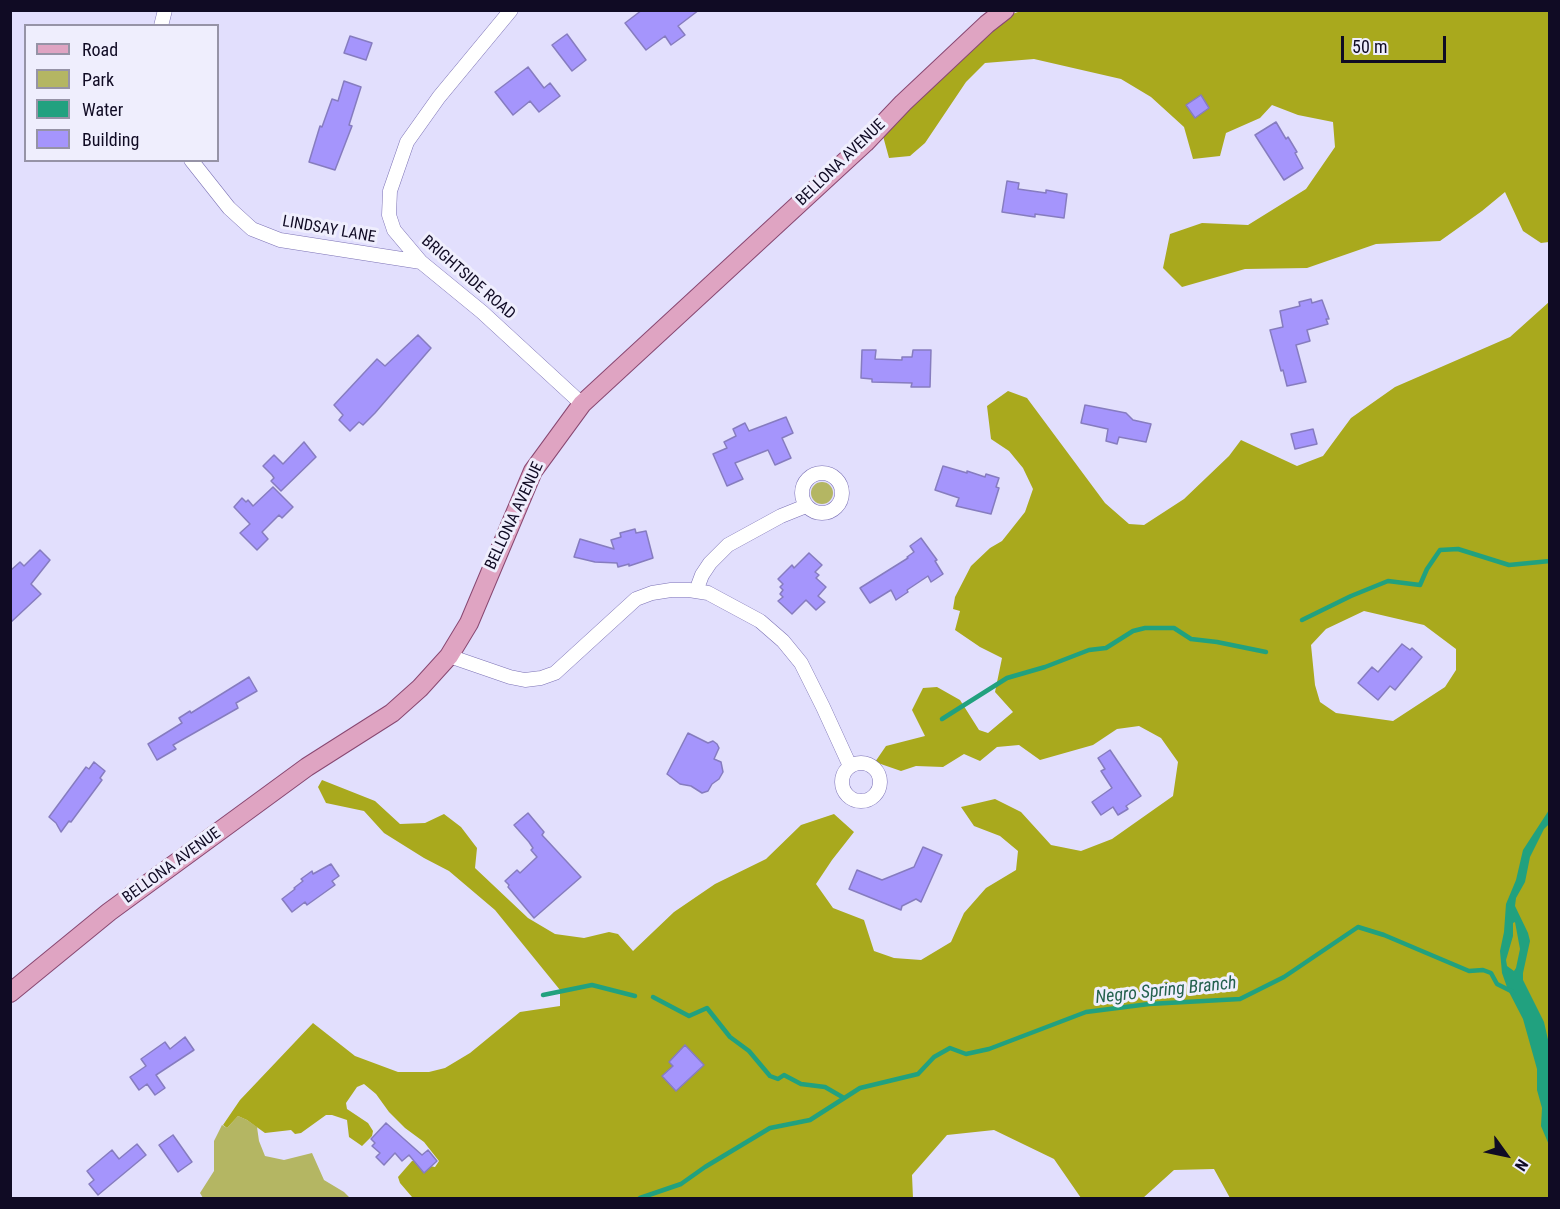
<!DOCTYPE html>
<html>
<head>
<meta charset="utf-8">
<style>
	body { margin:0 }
	#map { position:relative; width:1560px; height:1209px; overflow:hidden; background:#e2dffd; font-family:"Roboto Condensed",sans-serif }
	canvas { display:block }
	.frame { position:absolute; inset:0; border:12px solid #100b24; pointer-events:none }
	.legend { position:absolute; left:24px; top:24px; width:195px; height:138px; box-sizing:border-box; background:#efeefd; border:2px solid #9693a6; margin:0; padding:8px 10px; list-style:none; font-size:18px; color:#100b24 }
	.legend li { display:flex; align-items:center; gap:12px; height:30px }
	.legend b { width:30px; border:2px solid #9693a6 }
	.north { position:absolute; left:1476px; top:1125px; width:60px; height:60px; -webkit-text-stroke:4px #efeefd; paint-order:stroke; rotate:123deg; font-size:16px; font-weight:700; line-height:24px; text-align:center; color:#100b24 }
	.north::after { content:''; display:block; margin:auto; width:21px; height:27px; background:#100b24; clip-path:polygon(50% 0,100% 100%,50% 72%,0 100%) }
	.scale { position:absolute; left:1341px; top:36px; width:105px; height:27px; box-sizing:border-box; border:3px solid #100b24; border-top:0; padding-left:8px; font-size:18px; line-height:21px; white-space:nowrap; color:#100b24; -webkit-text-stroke:4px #efeefd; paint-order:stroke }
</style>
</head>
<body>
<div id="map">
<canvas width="1560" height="1209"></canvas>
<div class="frame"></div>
<ul class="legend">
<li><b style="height:8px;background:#dfa4c2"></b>Road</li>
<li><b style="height:16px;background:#b4b663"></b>Park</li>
<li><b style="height:16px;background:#21a17f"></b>Water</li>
<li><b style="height:16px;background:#a595fc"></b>Building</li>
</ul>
<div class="north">N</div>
<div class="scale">50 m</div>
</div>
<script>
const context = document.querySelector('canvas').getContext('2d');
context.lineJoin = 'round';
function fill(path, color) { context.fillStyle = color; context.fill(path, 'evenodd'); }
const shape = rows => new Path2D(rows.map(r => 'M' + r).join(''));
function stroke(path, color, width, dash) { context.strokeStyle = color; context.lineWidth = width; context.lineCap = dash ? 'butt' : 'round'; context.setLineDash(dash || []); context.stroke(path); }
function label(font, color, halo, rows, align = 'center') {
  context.font = font + ' "Roboto Condensed",sans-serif'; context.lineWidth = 6; context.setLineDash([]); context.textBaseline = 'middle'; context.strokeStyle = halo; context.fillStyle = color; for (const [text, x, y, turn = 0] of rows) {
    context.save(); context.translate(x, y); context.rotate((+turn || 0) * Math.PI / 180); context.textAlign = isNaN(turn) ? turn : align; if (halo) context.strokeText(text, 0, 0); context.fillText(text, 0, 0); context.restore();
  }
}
const green = shape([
	'811 493a11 11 0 1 1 22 0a11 11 0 1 1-22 0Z',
	[238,1116,247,1120,257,1127,259,1141,265,1156,284,1160,312,1153,324,1180,344,1192,350,1198,203,1198,200,1193,214,1171,214,1141,222,1125,227,1128]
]);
const forest = shape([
	[1021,11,1549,11,1549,242,1541,243,1523,231,1505,192,1482,211,1440,241,1376,244,1307,268,1245,269,1182,287,1163,268,1170,234,1202,223,1248,225,1306,189,1335,147,1333,122,1298,115,1272,105,1260,118,1226,133,1220,156,1193,159,1184,127,1151,97,1121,79,1034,59,985,63,966,82,925,143,910,156,889,158,883,136,974,44,1012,14],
	[1549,302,1549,1198,1230,1198,1214,1169,1174,1170,1143,1198,1081,1198,1054,1159,994,1130,947,1135,912,1175,913,1198,416,1198,412,1197,400,1183,398,1177,412,1161,417,1161,420,1164,435,1167,439,1161,424,1142,405,1128,389,1112,376,1094,364,1084,357,1087,346,1103,347,1109,368,1123,373,1131,372,1136,362,1146,349,1137,347,1120,332,1115,326,1115,301,1133,295,1134,291,1130,265,1133,247,1120,238,1116,227,1128,223,1125,240,1100,313,1023,355,1056,398,1072,429,1072,445,1068,470,1053,520,1012,560,1006,560,990,495,910,449,871,424,858,384,833,364,811,326,803,318,787,322,780,375,801,400,824,425,823,444,814,461,827,477,848,475,868,528,918,555,934,584,938,609,932,618,934,633,951,674,912,715,884,766,859,801,825,834,814,854,832,832,860,816,884,833,908,864,920,874,951,894,958,921,960,951,942,964,913,986,888,1016,870,1018,851,1000,836,974,826,961,807,995,799,1021,812,1051,845,1081,851,1112,839,1173,796,1178,762,1161,738,1139,726,1117,729,1093,745,1040,760,1019,745,997,747,980,761,964,754,943,767,916,766,901,771,875,762,886,746,925,736,912,710,923,688,937,687,960,700,979,730,988,733,1013,712,995,692,1002,658,980,647,955,630,960,611,953,609,955,597,971,566,990,548,1002,541,1025,512,1033,489,1023,468,1009,451,991,439,987,406,1008,391,1027,398,1105,503,1129,524,1144,525,1184,499,1229,456,1241,440,1297,466,1323,456,1351,418,1395,387,1510,337],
	[1364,611,1424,625,1456,649,1456,670,1445,687,1393,721,1336,713,1320,702,1315,685,1311,645,1326,629]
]);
const water = shape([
	[1549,810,1549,824,1544,829,1530,857,1525,882,1516,898,1515,906,1528,933,1530,941,1523,973,1523,980,1544,1022,1549,1044,1549,1145,1541,1126,1542,1108,1537,1090,1537,1069,1523,1019,1508,990,1502,973,1500,951,1504,932,1506,904,1516,880,1523,850],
	[1515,922,1520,949,1516,968,1514,971,1507,966,1506,960,1513,936,1513,923]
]);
const stream = shape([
	[1302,620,1351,596,1388,581,1420,585,1427,569,1440,550,1458,549,1509,565,1550,561],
	[942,719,1007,678,1045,667,1089,650,1106,648,1133,631,1145,628,1174,628,1191,639,1217,642,1266,652],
	[543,995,592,985,635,996],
	[653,997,689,1016,707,1008,730,1037,749,1051,770,1076,778,1079,784,1075,801,1084,825,1087,844,1098],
	[640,1198,681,1184,705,1167,770,1128,810,1120,860,1088,918,1074,934,1057,950,1048,966,1054,989,1049,1086,1012,1149,1004,1240,999,1284,977,1358,927,1384,935,1469,971,1483,970,1491,973,1497,984,1513,992]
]);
const building = shape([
	[642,10,699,10,678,26,685,35,671,45,665,36,646,50,625,23,642,10],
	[567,34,586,60,572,71,552,45,567,34],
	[350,36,372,43,366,60,344,53,350,36],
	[528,67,544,88,550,83,560,96,539,112,530,101,513,115,495,92,528,67],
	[344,81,361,87,349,125,352,126,335,170,309,162,320,126,322,127,332,99,338,101,344,81],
	[1201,95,1209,108,1195,118,1186,105,1201,95],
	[1276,122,1286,139,1288,137,1297,152,1295,153,1303,168,1284,180,1255,135,1276,122],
	[1007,181,1019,183,1018,189,1046,193,1046,190,1067,194,1064,218,1035,214,1035,217,1002,212,1007,181],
	[1311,299,1312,303,1322,300,1329,319,1326,319,1328,324,1307,330,1310,341,1296,345,1306,382,1287,386,1283,370,1281,371,1270,330,1283,327,1280,311,1300,306,1299,302,1311,299],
	[418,335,431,348,375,413,363,425,359,422,350,431,339,420,343,415,334,405,377,359,385,366,418,335],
	[862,350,876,350,875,359,902,360,902,357,912,357,913,350,931,350,930,387,911,387,912,383,872,382,872,379,861,378,862,350],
	[1085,405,1126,413,1133,420,1151,424,1146,442,1119,437,1117,444,1106,441,1108,429,1081,423,1085,405],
	[786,417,793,433,782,438,791,458,775,465,768,450,735,463,743,479,727,486,713,454,727,448,724,442,736,436,733,429,745,423,749,431,786,417],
	[1313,429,1317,444,1295,449,1291,434,1313,429],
	[304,442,316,457,281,491,271,481,274,478,272,475,263,466,274,455,283,464,304,442],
	[943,466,967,473,967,471,985,477,986,474,999,478,996,487,999,488,991,514,956,506,959,498,935,490,943,466],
	[273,487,293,507,282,518,279,515,262,532,268,539,257,550,240,533,250,524,234,507,242,498,246,502,248,500,253,506,273,487],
	[635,529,636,533,646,531,653,558,629,566,629,564,618,567,617,563,595,562,574,557,580,539,614,549,611,540,621,537,620,533,635,529],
	[921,538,937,560,935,561,943,574,931,582,928,576,907,590,908,592,896,600,891,590,870,603,860,588,908,558,907,557,914,552,910,546,921,538],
	[40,550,50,560,31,584,41,594,10,623,10,571,20,562,24,566,40,550],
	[809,553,822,565,815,572,819,575,816,578,826,587,818,596,825,602,816,610,806,600,792,614,778,601,783,597,780,594,783,590,780,587,783,584,778,579,792,565,794,568,809,553],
	[1402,644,1410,650,1412,648,1422,657,1395,690,1390,686,1378,700,1358,683,1372,667,1378,672,1402,644],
	[249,677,257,691,236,703,238,708,173,745,176,749,157,760,148,744,182,723,179,718,190,711,191,713,249,677],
	[688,733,708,743,713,741,717,744,719,748,714,759,721,762,723,772,719,779,712,784,708,791,702,793,691,786,680,784,667,774,688,733],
	[1110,750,1141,796,1126,806,1128,809,1118,815,1113,807,1101,815,1092,802,1112,788,1101,771,1105,769,1098,758,1110,750],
	[94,762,105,771,100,778,102,780,71,822,69,821,61,832,56,823,49,817,86,767,89,769,94,762],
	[528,813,544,832,542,835,581,877,534,918,508,887,509,885,505,881,517,870,520,873,537,857,531,850,533,848,529,842,514,825,528,813],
	[923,847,942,855,921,902,916,899,902,906,901,910,849,889,857,870,882,880,914,867,923,847],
	[331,864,339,876,332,881,335,885,307,905,305,902,292,912,282,899,295,889,294,888,303,881,301,879,312,871,313,874,331,864],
	[185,1037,194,1050,156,1075,165,1088,155,1095,147,1084,139,1090,130,1077,146,1066,141,1059,165,1042,170,1049,185,1037],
	[685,1045,704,1065,676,1091,662,1076,673,1066,669,1062,685,1045],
	[386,1123,422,1155,428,1150,437,1161,424,1173,409,1155,402,1161,395,1153,384,1165,376,1157,380,1153,372,1146,375,1143,371,1139,386,1123],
	[173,1135,192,1162,178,1172,159,1145,173,1135],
	[137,1144,146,1155,98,1195,89,1184,94,1180,87,1171,112,1150,119,1159,137,1144]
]);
const minor = shape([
	[511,10,439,97,407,142,390,191,389,215,394,230,421,262,482,312,582,404],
	[161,26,165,10],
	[191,160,229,208,252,229,280,240,421,262],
	'802 493a20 20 0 1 1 40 0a20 20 0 1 1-40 0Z',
	[696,591,702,575,710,563,728,545,781,516,806,506],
	[449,656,510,677,525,680,541,678,555,673,636,599,652,593,671,590,689,590,708,593,760,621,783,641,801,663,823,707,850,766],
	'842 782a19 19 0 1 1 38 0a19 19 0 1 1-38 0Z'
]);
const major = shape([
	[10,993,109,912,307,767,392,713,420,688,449,656,469,623,533,471,582,404,865,143,903,103,987,24,1005,10]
]);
const streetNames = [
	["BELLONA AVENUE",841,163,-44],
	["LINDSAY LANE",329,230,10],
	["BRIGHTSIDE ROAD",468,278,41],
	["BELLONA AVENUE",515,516,-65],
	["BELLONA AVENUE",172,866,-36]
];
const waterNames = [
	["Negro Spring Branch",1166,991,-6]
];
fill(green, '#b4b663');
fill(forest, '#a9a91d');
fill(water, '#21a17f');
stroke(stream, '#21a17f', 4.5);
fill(building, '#a595fc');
stroke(building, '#867cbf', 1.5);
stroke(minor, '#7c72b5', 15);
stroke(major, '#884771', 20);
stroke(minor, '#fff', 14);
stroke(major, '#dfa4c2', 18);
label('16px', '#100b24', '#efeefd', streetNames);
label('italic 18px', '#24614e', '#efeefd', waterNames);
</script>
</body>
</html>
